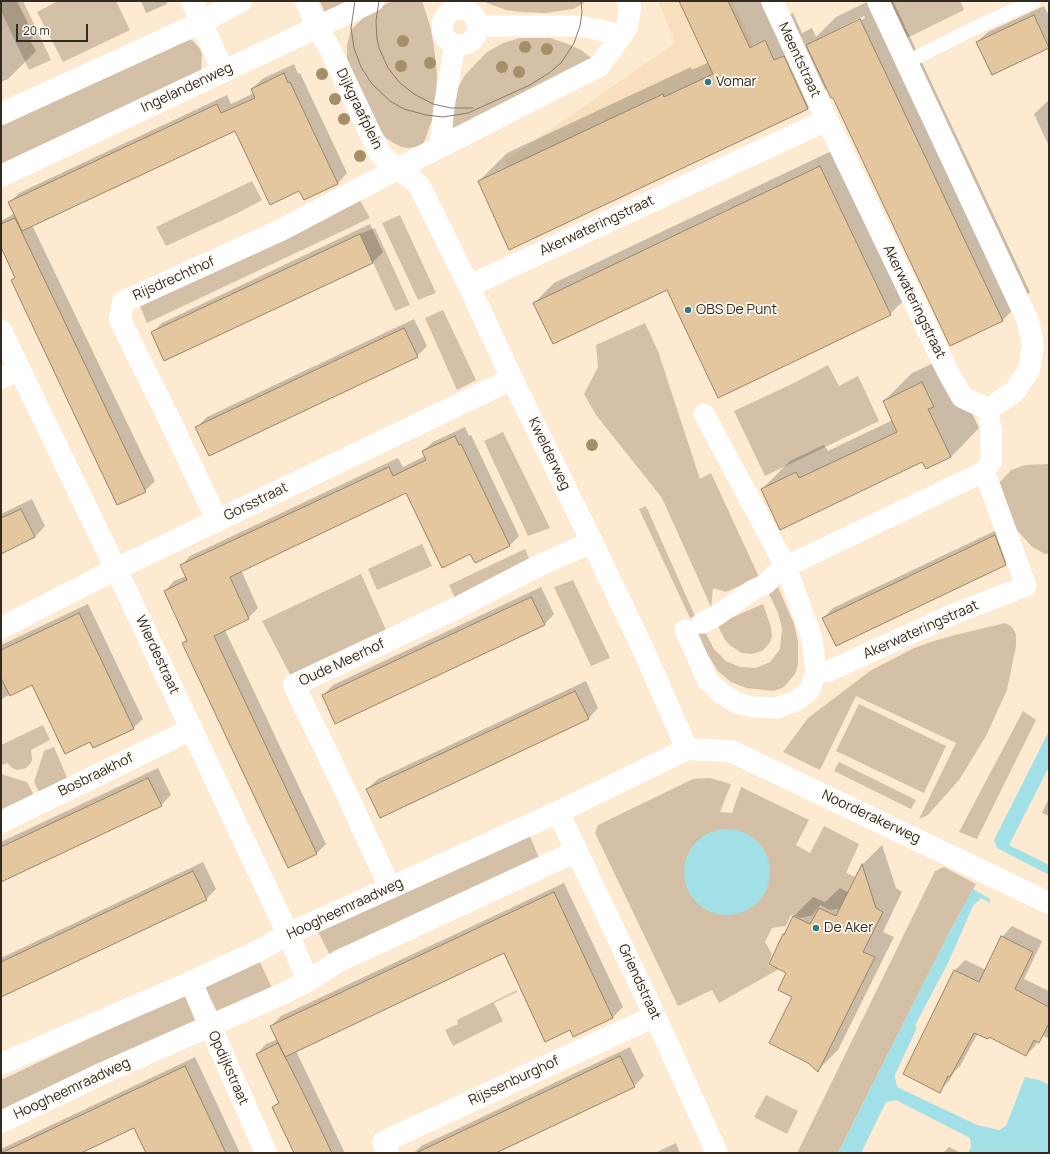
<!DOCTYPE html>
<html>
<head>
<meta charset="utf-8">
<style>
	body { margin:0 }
	#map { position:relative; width:1050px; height:1154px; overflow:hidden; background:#fdead0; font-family:Manrope,sans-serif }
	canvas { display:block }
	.frame { position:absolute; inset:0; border:2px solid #322b21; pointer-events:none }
	.scale { position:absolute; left:16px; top:24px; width:72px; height:18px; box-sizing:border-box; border:2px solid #322b21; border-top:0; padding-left:5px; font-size:12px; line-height:14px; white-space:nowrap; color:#322b21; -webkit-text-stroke:3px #fefaf4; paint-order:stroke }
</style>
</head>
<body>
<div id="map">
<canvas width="1050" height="1154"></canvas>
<div class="frame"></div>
<div class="scale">20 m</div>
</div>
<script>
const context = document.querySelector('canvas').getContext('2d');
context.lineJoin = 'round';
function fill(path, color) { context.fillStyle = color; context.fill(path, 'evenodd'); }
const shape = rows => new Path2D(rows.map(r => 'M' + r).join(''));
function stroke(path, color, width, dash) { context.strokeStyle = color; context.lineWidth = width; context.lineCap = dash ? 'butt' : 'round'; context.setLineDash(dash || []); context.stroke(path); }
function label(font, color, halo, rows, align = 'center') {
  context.font = font + ' Manrope,sans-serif'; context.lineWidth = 3.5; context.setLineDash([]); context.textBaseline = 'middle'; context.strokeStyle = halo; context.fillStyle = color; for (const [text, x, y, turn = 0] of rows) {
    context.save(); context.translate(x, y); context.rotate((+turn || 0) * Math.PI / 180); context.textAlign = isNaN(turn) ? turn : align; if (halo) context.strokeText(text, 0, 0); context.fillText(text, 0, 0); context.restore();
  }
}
const built = shape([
	[658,1,732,1,778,98,529,214,505,161,675,43]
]);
const green = shape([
	[1,1,23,1,51,60,29,70,1,11],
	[58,1,116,1,130,30,63,62,37,12],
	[320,1,354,1,325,13],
	[392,1,422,1,431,29,435,55,437,76,436,99,432,120,424,142,420,146,408,148,401,147,392,142,386,138,380,131,347,59,347,45,351,30,368,13],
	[482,1,584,1,584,3,573,9,559,11,546,13,520,12,506,10],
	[889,1,960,1,964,10,907,38],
	[186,38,192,40,200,49,202,55,201,71,1,167,1,125,181,39],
	[520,38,550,38,568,44,581,50,594,60,453,131,452,119,454,101,459,86,465,75,487,52,503,43],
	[252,181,262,200,238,213,166,246,156,227],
	[360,200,370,218,147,323,140,306],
	[400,215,436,293,418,300,382,223],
	[375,228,410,305,395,311,360,234],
	[443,310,476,380,457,390,425,318],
	[645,323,658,351,700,479,711,473,759,577,726,592,713,588,711,607,662,498,596,415,584,394,598,367,596,345],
	[828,365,839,386,858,376,879,421,765,476,734,411,794,383],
	[503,432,550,528,528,536,484,441],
	[1049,464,1049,554,1045,554,1032,547,1010,522,999,483,1011,470,1025,465],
	[646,506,695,616,690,618,639,509],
	[422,544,432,566,377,590,368,569],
	[525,549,531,563,456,600,449,585],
	[361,574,386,630,291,676,262,621],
	[573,580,610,658,591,666,554,587],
	[778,587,794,624,798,642,798,665,795,674,784,687,774,691,746,688,731,682,718,671,706,652,697,635,705,632,714,649,726,661,740,667,756,668,770,662,780,649,782,628,778,613,769,594],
	[763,604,771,627,772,637,769,644,762,651,752,654,742,653,731,646,725,640,717,624],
	[1005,623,1012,627,1016,634,1016,646,1007,690,986,736,959,780,928,815,919,819,956,743,856,696,820,770,783,752,808,718,870,671,914,648,934,641,955,635],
	[859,704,946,746,924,793,836,751],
	[1023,711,1036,720,977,839,959,832],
	[43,725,50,740,31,750,32,759,31,763,26,768,17,770,12,768,7,763,1,765,1,745],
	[54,747,69,782,41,796,34,782,44,751],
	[839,762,916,800,911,809,834,771],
	[1,774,27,782,36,799,1,816],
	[710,778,731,784,720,812,732,813,741,787,809,820,796,845,810,853,824,826,859,844,846,873,856,877,839,909,830,910,820,905,813,915,801,918,791,915,786,926,772,928,765,942,772,954,768,965,779,969,719,1003,712,990,678,1006,595,833,598,825,693,779],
	[528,832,540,860,332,959,317,930],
	[944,867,976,884,950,931,838,1153,797,1153,935,871],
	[258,958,272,988,217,1012,204,985],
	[517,990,517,992,494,1003,503,1021,453,1046,445,1030,458,1024,457,1020],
	[184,994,197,1025,1,1116,1,1080],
	[766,1095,798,1111,787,1134,754,1117]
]);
const water = shape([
	[1049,731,1049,767,1009,845,1049,865,1049,875,997,848,994,840],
	'684 872a43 43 0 1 1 86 0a43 43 0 1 1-86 0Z',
	[973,889,990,899,990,903,981,898,973,906,948,963,893,1067,897,1087,977,1125,999,1130,1006,1126,1025,1077,1039,1080,1049,1085,1049,1153,968,1153,971,1147,970,1138,896,1100,886,1102,861,1153,838,1153,950,931]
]);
const shadow = shape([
	[1,1,17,1,34,36,30,40,36,51,8,79,1,82],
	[141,1,169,1,165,5,146,13],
	[680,1,769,1,778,20,793,13,802,33,812,28,816,37,836,17,869,1,893,1,1030,292,1002,321,827,88,808,108,479,181,507,153,691,67,692,70,709,62],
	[864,16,865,18,840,30,840,28],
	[1044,6,1049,16,1048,47,977,42,988,32],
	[294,64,298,74,300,73,347,173,338,183,304,199,300,190,236,129,32,225,155,481,145,491,12,281,16,277,1,245,1,221,15,213,9,203,19,193,227,95,231,104,254,93,252,89,262,79],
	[1049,100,1049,146,1034,114],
	[840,147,910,294,890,314,667,288,534,303,554,283],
	[370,224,383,252,373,262,165,360,152,333,162,323],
	[414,319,427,346,417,356,197,427,207,417],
	[951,355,957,382,979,428,951,457,926,468,923,461,762,489,790,461,824,445,828,451,893,420,884,401,912,373],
	[465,427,469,436,471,435,519,536,509,546,471,553,407,492,241,570,258,608,248,618,225,630,326,844,317,853,183,643,187,640,165,591,174,581,186,576,181,566,190,556,398,458,403,467,425,456,423,451,433,442],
	[32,499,45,526,35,537,1,552,1,514],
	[1005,526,1015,554,1005,564,823,618,833,608],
	[541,587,554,614,544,625,323,695,333,685],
	[88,604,143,719,133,728,90,741,32,684,1,699,1,645],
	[586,681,598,708,588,719,367,789,378,779],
	[158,768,171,795,161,805,1,881,1,842],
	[1049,798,1049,816,1042,813],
	[882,845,896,888,902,892,883,932,894,937,838,1050,818,1070,794,996,788,973,771,963,783,934,787,931,793,917,813,897,825,902,840,888,849,893,863,864],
	[203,862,216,889,206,899,1,996,1,958],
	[564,883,623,1007,613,1017,573,1036,570,1029,504,952,296,1051,345,1153,295,1153,274,1107,279,1101,257,1054,266,1044,278,1039,271,1026,281,1016],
	[1012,926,1042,941,1024,979,1049,991,1049,1039,1044,1036,1038,1042,1037,1041,1036,1045,1026,1055,989,1036,978,1033,960,1066,954,1072,949,1081,939,1092,905,1074,955,970,965,960,986,970,1002,937],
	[630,1047,644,1076,634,1086,493,1153,414,1153,421,1146],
	[195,1057,240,1153,147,1153,134,1127,79,1153,1,1153,1,1149],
	[676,1143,680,1153,655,1153],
	[949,1147,961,1153,943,1153]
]);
const stream = shape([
	[890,1077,913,1028]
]);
const building = shape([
	[679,1,728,1,750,48,765,40,774,60,784,56,808,109,509,250,478,181,663,94,664,97,713,74,679,1],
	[1034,15,1049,48,992,75,976,42,1034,15],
	[860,19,1003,321,950,346,833,98,831,98,806,45,860,19],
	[284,73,288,83,290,82,338,184,304,200,299,191,270,205,235,131,22,231,8,202,217,104,221,113,255,98,251,89,284,73],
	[820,166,891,315,718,398,667,290,553,344,533,303,820,166],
	[15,218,146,492,117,505,11,280,15,278,1,247,1,224,15,218],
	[360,234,373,263,164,361,151,332,360,234],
	[404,328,418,357,209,456,195,427,404,328],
	[922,382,934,407,928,409,951,457,926,469,922,462,780,530,761,489,796,472,799,478,897,432,883,401,922,382],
	[455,436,459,445,461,444,510,546,475,563,470,554,442,568,406,493,230,577,249,619,214,636,317,854,288,868,182,643,187,641,164,591,187,580,180,565,389,467,393,476,426,460,422,451,455,436],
	[21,509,35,537,1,554,1,518,21,509],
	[995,535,1006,565,836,646,822,618,995,535],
	[531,597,545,625,335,724,322,695,531,597],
	[79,613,134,729,93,748,90,742,65,754,32,685,10,696,1,678,1,650,79,613],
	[575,691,589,719,380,818,366,789,575,691],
	[148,778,162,806,1,882,1,847,148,778],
	[862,864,876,908,883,912,863,952,875,957,818,1072,808,1063,769,1043,792,997,778,990,786,973,769,964,783,934,784,935,793,916,810,924,819,908,836,916,862,864],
	[193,871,207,900,1,997,1,962,193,871],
	[554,892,613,1018,573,1037,570,1030,545,1042,504,953,285,1057,270,1026,554,892],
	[1001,936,1033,952,1015,989,1049,1007,1049,1023,1039,1043,1034,1040,1026,1056,989,1037,988,1039,974,1033,950,1077,948,1076,940,1093,903,1074,954,970,979,982,1001,936],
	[278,1043,303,1092,332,1153,294,1153,272,1107,279,1103,256,1054,278,1043],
	[620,1056,635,1087,496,1153,416,1153,620,1056],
	[185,1066,226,1153,146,1153,134,1128,81,1153,1,1153,185,1066]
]);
const service = shape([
	[907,62,977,27,1034,1]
]);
const pedestrian = shape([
	'442 27a18 18 0 1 1 36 0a18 18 0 1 1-36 0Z',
	[477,26,580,26,622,35],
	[440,147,444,107,455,44],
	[702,623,716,616,753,590,764,585,781,569,983,472,991,462,991,430,988,409],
	[685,630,708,681,721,693,737,703,754,707,776,708,796,701,810,690,816,672,812,639,786,567,704,414],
	[816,672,829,671,956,613,1026,586,989,484,983,472]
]);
const minor = shape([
	[192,1,223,71],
	[306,1,317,27,330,49,380,154,419,185,469,286,512,379,592,542,643,649,687,749],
	[772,1,827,120],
	[1,114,202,22,241,1],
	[1,176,373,1],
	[469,286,827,120,948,372,962,397,988,409,995,405,1015,391,1029,370,1033,345,1028,321,878,1],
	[1,331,116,569,288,934,308,981],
	[1,378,19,370],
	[217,520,173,427,120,320,123,302,281,230,397,169,599,66,622,35,627,27,630,8,628,1],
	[1,628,116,569,512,379],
	[558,812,655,1016,717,1153],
	[1,822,192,729],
	[390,888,345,790,294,685,457,608,538,566,592,542],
	[191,982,266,1153],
	[1,1064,191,982,258,951,288,934,558,812,687,749,731,751,1049,903],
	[1,1122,103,1073,280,995,308,981,339,961,577,851],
	[388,1153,383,1142,655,1016]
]);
const tram = shape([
	[355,1,351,28,354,48,361,67,372,84,390,101,404,109,426,115,443,117,468,113,530,85,549,73,561,63,574,43,580,26,582,12,581,1],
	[379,1,376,21,377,39,379,48,388,68,400,83,414,94,433,104,451,108,473,108]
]);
const trees = [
	[403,41],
	[525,47],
	[547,49],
	[430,63],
	[401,66],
	[502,67],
	[519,72],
	[322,74],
	[335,99],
	[344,119],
	[360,156],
	[592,445]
];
const markers = [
	[708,82,4,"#327a82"],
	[688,310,4,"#327a82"],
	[816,928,4,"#327a82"]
];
const streetNames = [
	["Meentstraat",799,60,65],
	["Ingelandenweg",187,88,-25],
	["Dijkgraafplein",359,109,64],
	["Akerwateringstraat",597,226,-25],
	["Rijsdrechthof",174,279,-24],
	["Akerwateringstraat",914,302,64],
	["Kwelderweg",549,454,64],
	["Gorsstraat",256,502,-26],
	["Akerwateringstraat",921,630,-24],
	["Wierdestraat",157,655,65],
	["Oude Meerhof",342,663,-25],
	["Bosbraakhof",96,775,-26],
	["Noorderakerweg",871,817,25],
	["Hoogheemraadweg",345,909,-25],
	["Griendstraat",639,982,65],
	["Opdijkstraat",228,1068,66],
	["Rijssenburghof",514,1081,-25],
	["Hoogheemraadweg",72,1089,-25]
];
const poiNames = [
	["Vomar",716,82],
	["OBS De Punt",696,310],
	["De Aker",824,928]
];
fill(built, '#f8e0bf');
fill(green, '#d3c0a6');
fill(water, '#a2e0e7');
fill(shadow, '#0003');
stroke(stream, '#a2e0e7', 7);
fill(building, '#e4c79e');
stroke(building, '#96856d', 1);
stroke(service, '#fff', 14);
stroke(pedestrian, '#fff', 21);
stroke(minor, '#fff', 22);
stroke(tram, '#887c6b', 1);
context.fillStyle = '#a68e66';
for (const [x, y] of trees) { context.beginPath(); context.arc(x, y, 6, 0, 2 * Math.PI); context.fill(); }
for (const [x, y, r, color] of markers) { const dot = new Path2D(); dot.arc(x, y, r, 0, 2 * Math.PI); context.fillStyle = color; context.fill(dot); stroke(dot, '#fefaf4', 1.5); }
label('14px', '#322b21', '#fefaf4', streetNames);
label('14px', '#322b21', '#fefaf4', poiNames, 'left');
</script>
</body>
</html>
